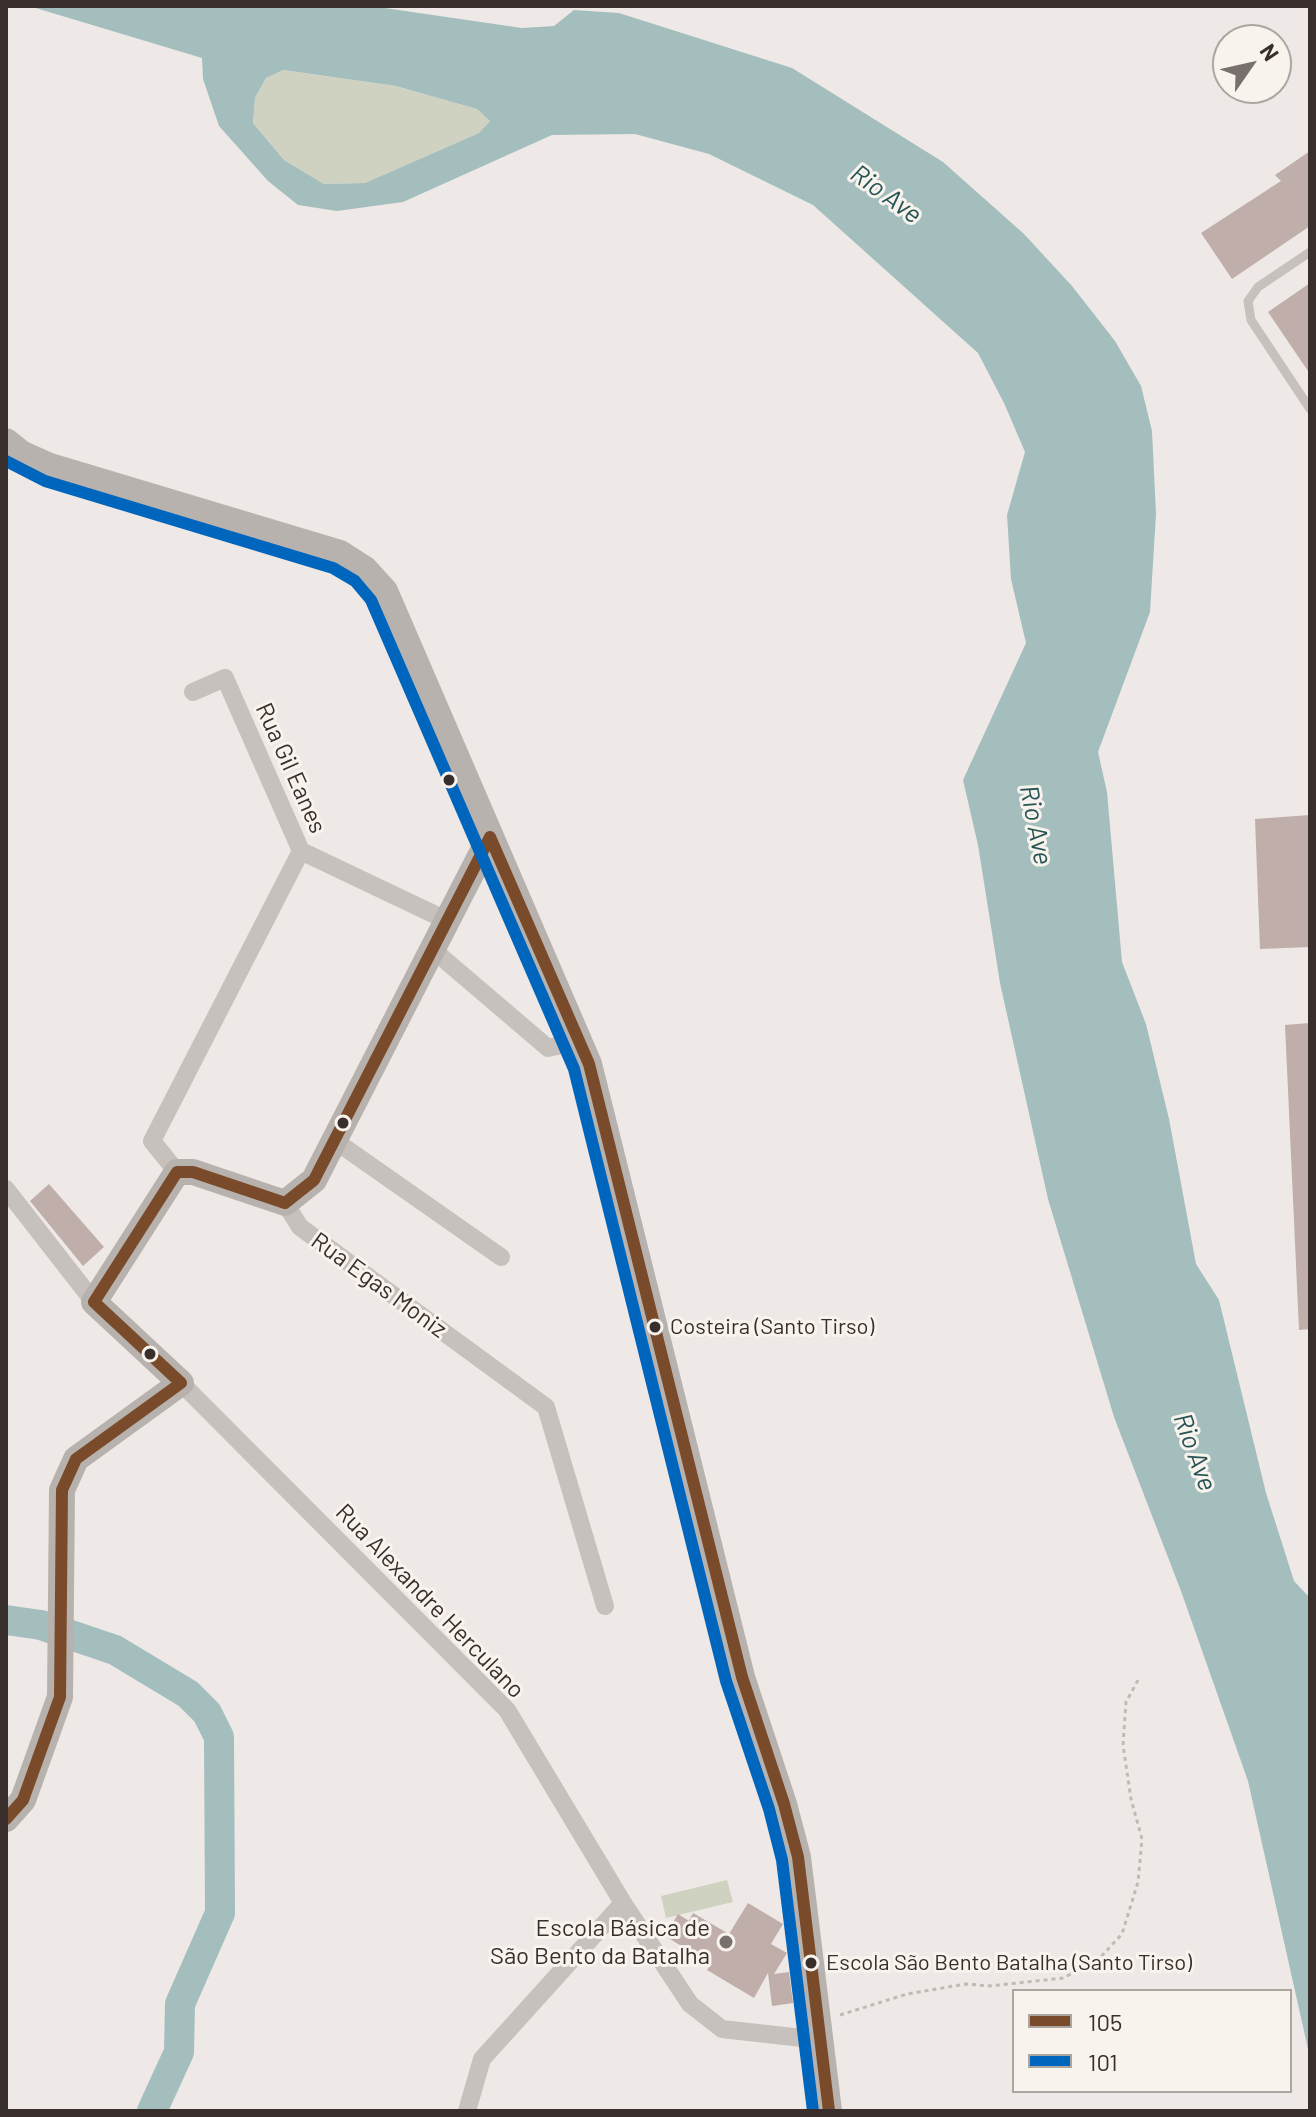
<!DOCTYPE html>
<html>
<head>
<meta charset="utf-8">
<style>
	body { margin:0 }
	#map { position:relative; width:1316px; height:2117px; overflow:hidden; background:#eee9e6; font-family:Barlow,sans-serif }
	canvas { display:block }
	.frame { position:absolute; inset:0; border:8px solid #382f2c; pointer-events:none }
	.legend { position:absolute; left:1012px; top:1989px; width:280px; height:104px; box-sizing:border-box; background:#f9f3ee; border:2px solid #aca5a0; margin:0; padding:10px 14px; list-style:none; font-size:24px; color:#382f2c }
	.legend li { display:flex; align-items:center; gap:16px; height:40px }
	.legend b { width:40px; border:2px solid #aca5a0 }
	.north { position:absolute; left:1212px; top:24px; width:80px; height:80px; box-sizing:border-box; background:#f9f3ee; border:2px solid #aca5a0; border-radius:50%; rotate:56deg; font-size:22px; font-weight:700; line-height:32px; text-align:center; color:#382f2c }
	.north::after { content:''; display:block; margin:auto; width:28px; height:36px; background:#78706d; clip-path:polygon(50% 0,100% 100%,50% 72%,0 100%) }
</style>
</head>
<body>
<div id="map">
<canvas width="1316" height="2117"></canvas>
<div class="frame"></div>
<ul class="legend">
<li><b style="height:10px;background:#7a4b2a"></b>105</li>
<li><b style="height:10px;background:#0065bd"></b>101</li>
</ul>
<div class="north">N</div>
</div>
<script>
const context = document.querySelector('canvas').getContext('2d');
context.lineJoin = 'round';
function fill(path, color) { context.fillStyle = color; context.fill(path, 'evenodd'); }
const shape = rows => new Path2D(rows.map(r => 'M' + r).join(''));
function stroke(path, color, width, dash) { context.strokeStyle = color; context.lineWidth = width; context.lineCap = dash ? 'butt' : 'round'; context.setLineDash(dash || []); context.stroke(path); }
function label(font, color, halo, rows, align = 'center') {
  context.font = font + ' Barlow,sans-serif'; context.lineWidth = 6; context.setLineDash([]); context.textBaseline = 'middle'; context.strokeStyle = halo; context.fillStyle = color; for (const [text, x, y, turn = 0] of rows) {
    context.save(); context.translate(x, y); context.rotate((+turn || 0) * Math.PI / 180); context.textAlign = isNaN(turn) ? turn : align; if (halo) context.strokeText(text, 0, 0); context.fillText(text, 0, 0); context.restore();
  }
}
const green = shape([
	[282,70,396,86,477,109,490,121,479,133,365,183,324,184,284,160,253,123,255,98,266,78],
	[727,1880,733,1902,666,1918,661,1896]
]);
const water = shape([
	[29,6,371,6,522,28,554,26,574,10,619,13,792,68,943,162,1024,234,1072,286,1115,341,1141,386,1152,431,1156,514,1150,612,1098,752,1107,792,1122,962,1146,1024,1169,1119,1196,1264,1219,1300,1266,1493,1294,1581,1310,1598,1310,2058,1248,1781,1181,1591,1114,1417,1048,1199,1000,983,978,845,963,780,1026,643,1011,579,1007,515,1025,452,1004,403,978,353,813,205,709,154,635,134,552,135,403,202,337,211,298,205,268,181,219,126,203,79,202,58],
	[283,70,396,86,477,109,490,121,479,133,365,183,324,184,284,160,253,123,255,98,266,78]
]);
const river = shape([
	[6,1620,41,1625,115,1650,188,1694,207,1713,219,1737,220,1913,180,2004,179,2052,152,2111]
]);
const building = shape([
	[1310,151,1310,226,1232,279,1201,233,1281,181,1275,175],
	[1310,283,1310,374,1268,312],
	[1310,815,1310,947,1260,949,1255,819],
	[1310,1023,1310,1329,1299,1330,1285,1025],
	[49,1184,104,1247,83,1266,30,1201],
	[748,1903,783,1924,771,1944,787,1953,774,1974,789,1972,793,2003,772,2006,768,1973,754,1998,707,1970,711,1964,665,1936,678,1914,689,1921,693,1913,729,1934]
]);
const path = shape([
	[840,2015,907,1994,966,1984,990,1986,1063,1978,1098,1960,1122,1934,1138,1882,1142,1839,1131,1799,1123,1745,1126,1702,1138,1680]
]);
const lane = shape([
	[1310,252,1258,287,1248,301,1251,320,1310,409]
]);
const street = shape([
	[193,692,225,678,301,851,446,920],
	[432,949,548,1048,580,1041],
	[334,1140,501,1257],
	[177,1172,152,1141,301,851],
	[6,1189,94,1302],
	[285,1203,300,1227,546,1407,605,1606],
	[181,1383,507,1710,623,1903,690,2004,722,2029,820,2040],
	[467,2111,482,2059,623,1903]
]);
const secondary = shape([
	[6,441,21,453,50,466,340,553,365,569,385,591,589,1064,742,1677,784,1804,798,1857,829,2111],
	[6,1819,23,1800,60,1697,62,1490,76,1459,181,1383,94,1302,177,1172,193,1172,285,1203,314,1180,490,837]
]);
const bus1 = shape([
	[490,837,589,1064,742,1677,784,1804,798,1857,829,2111],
	[177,1172,193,1172,285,1203],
	[285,1203,314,1180,490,837],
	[94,1302,177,1172],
	[94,1302,181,1383],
	[6,1819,23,1800,60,1697,62,1490,76,1459,181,1383]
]);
const bus2 = shape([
	[6,461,45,481,333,568,355,581,371,600,574,1069,726,1681,769,1809,782,1860,813,2111]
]);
const markers = [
	[449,780,7,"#382f2c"],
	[343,1123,7,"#382f2c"],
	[655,1327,7,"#382f2c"],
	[150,1354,7,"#382f2c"],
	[726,1942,8,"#78706d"],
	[811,1963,7,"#382f2c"]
];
const busNames = [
	["Costeira (Santo Tirso)",670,1327],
	["Escola São Bento Batalha (Santo Tirso)",826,1963]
];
const streetNames = [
	["Rua Gil Eanes",291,768,66],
	["Rua Egas Moniz",379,1285,36],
	["Rua Alexandre Herculano",430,1601,46]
];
const poiNames = [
	["Escola Básica de",710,1928],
	["São Bento da Batalha",710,1956]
];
const waterNames = [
	["Rio Ave",886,194,36],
	["Rio Ave",1036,825,79],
	["Rio Ave",1195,1452,70]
];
fill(green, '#d0d2c1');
fill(water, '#a3bebd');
stroke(river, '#a3bebd', 30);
fill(building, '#bfaeaa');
stroke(path, '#c0bab6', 3, [4, 4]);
stroke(lane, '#c7c1bd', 9);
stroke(street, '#c7c1bd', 18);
stroke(secondary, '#b8b2ae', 26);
stroke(bus1, '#7a4b2a', 12);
stroke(bus2, '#0065bd', 12);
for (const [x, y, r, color] of markers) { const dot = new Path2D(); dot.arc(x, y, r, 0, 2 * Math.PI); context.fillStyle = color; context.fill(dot); stroke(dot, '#f9f3ee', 3); }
label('22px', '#382f2c', '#f9f3ee', busNames, 'left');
label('24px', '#382f2c', '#f9f3ee', streetNames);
label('24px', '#382f2c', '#f9f3ee', poiNames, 'right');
label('italic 26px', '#265455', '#f9f3ee', waterNames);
</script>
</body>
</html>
